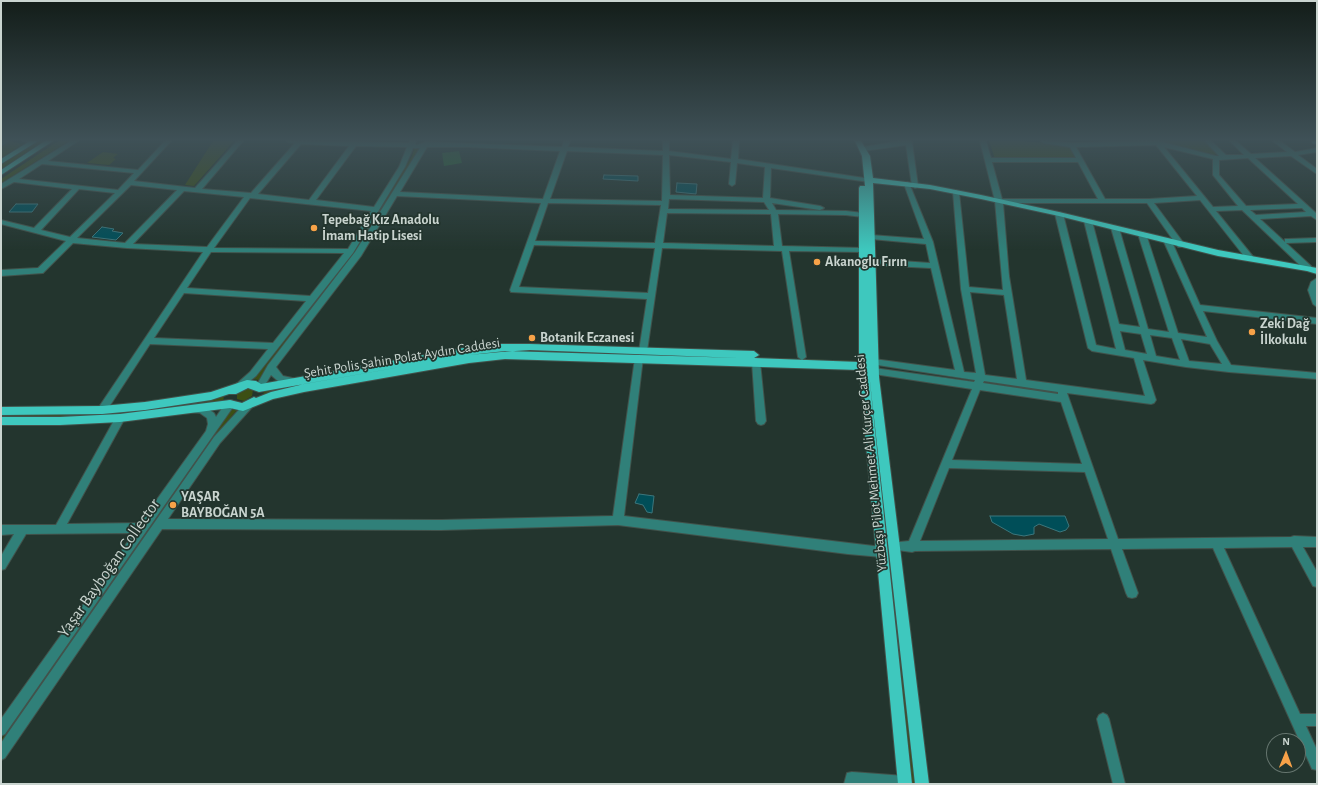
<!DOCTYPE html>
<html>
<head>
<meta charset="utf-8">
<style>
	body { margin:0 }
	#map { position:relative; width:1318px; height:785px; overflow:hidden; background:#23352e; font-family:"Alegreya Sans",sans-serif }
	canvas { display:block }
	.frame { position:absolute; inset:0; border:2px solid #c9d4cf; pointer-events:none }
	.north { position:absolute; left:1266px; top:733px; width:40px; height:40px; box-sizing:border-box; background:#23352e; border:1px solid #65756e; border-radius:50%; rotate:1deg; font-size:11px; font-weight:700; line-height:16px; text-align:center; color:#c9d4cf }
	.north::after { content:''; display:block; margin:auto; width:14px; height:18px; background:#f7a248; clip-path:polygon(50% 0,100% 100%,50% 72%,0 100%) }
</style>
</head>
<body>
<div id="map">
<canvas width="1318" height="785"></canvas>
<div class="frame"></div>
<div class="north">N</div>
</div>
<script>
const context = document.querySelector('canvas').getContext('2d');
context.lineJoin = 'round';
function fill(path, color) { context.fillStyle = color; context.fill(path, 'evenodd'); }
const shape = rows => new Path2D(rows.map(r => 'M' + r).join(''));
function stroke(path, color, width, dash) { context.strokeStyle = color; context.lineWidth = width; context.lineCap = dash ? 'butt' : 'round'; context.setLineDash(dash || []); context.stroke(path); }
function label(font, color, halo, rows, align = 'center') {
  context.font = font + ' "Alegreya Sans",sans-serif'; context.lineWidth = 3.5; context.setLineDash([]); context.textBaseline = 'middle'; context.strokeStyle = halo; context.fillStyle = color; for (const [text, x, y, turn = 0] of rows) {
    context.save(); context.translate(x, y); context.rotate((+turn || 0) * Math.PI / 180); context.textAlign = isNaN(turn) ? turn : align; if (halo) context.strokeText(text, 0, 0); context.fillText(text, 0, 0); context.restore();
  }
}
const green = shape([
	[10,141,23,144,1,158,1,147],
	[38,141,44,141,1,169,1,165],
	[58,141,69,141,1,183,1,179],
	[213,141,234,141,194,186,185,185],
	[989,141,1020,141,1063,144,1070,147,1075,158,995,159],
	[1160,141,1204,141,1217,154,1214,155],
	[414,149,419,149,356,252,266,367,259,380,252,379,264,367,354,252,412,156],
	[103,152,118,154,113,158,116,159,109,165,87,163],
	[520,350,856,361,857,363,521,351,492,353,414,365,294,386,263,394,266,388,463,355],
	[868,373,870,374,916,784,912,784],
	[246,388,253,390,252,396,244,401,237,399,237,394],
	[224,396,223,402,131,413,80,416,1,416,1,415,80,415,132,412,188,404],
	[229,410,237,410,219,431,1,743,1,740,184,479]
]);
const water = shape([
	[604,175,638,176,638,181,603,179,604,175],
	[677,183,697,184,696,194,676,192,677,183],
	[16,204,38,204,32,212,9,212,16,204],
	[102,227,114,229,112,231,123,233,116,240,92,237,102,227],
	[639,494,654,496,652,513,647,512,643,505,635,503,639,494],
	[990,516,1065,516,1069,526,1066,530,1060,532,1039,524,1034,527,1034,534,1024,536,1013,534,992,522,990,516]
]);
const building = shape([
	[459,151,462,163,444,166,442,153]
]);
const minor = shape([
	[1,141,9,141,1,146,1,141],
	[23,141,34,141,35,142,32,144,23,141],
	[71,141,78,141,48,161,138,170,165,141,171,141,134,181,195,188,237,141,243,141,202,189,251,193,295,143,288,142,287,141,409,143,410,141,416,141,415,144,417,145,426,142,562,147,564,141,570,141,568,147,663,151,663,141,669,141,669,151,731,159,733,141,739,141,738,159,871,179,872,180,869,182,771,168,770,198,820,206,824,208,820,210,772,203,776,210,846,211,863,213,867,215,863,217,846,215,778,214,782,246,863,248,867,250,863,252,789,251,806,357,802,360,798,357,782,251,662,248,647,351,643,354,639,351,647,299,511,292,510,290,541,203,397,196,361,256,276,367,283,376,297,379,298,381,297,383,294,384,278,381,271,375,262,390,256,390,255,388,268,365,355,252,420,148,413,148,405,167,353,253,256,376,240,389,234,389,233,387,250,372,268,349,150,344,105,413,102,414,99,413,97,410,99,407,203,252,127,248,73,243,43,273,1,276,1,270,38,268,66,241,1,224,1,220,34,228,72,189,14,182,1,189,1,184,71,141],
	[301,144,349,146,309,200,258,194,301,144],
	[356,146,407,147,399,167,374,207,316,200,356,146],
	[427,147,468,147,560,151,543,199,400,192,427,147],
	[567,151,663,155,662,201,550,199,567,151],
	[669,155,731,162,729,184,732,186,735,184,737,163,765,167,763,198,670,195,669,155],
	[42,164,134,173,118,190,19,179,42,164],
	[131,185,177,190,125,243,77,238,131,185],
	[79,189,115,193,70,237,41,230,79,189],
	[184,191,244,197,207,247,133,244,184,191],
	[250,198,371,211,348,249,214,248,250,198],
	[669,199,764,202,769,210,668,209,669,199],
	[548,203,661,205,655,243,535,241,548,203],
	[667,213,771,214,774,246,663,243,667,213],
	[534,245,655,248,648,293,519,287,534,245],
	[211,252,212,252,344,253,310,296,187,288,211,252],
	[184,293,306,301,273,343,154,338,184,293],
	[900,141,911,141,912,142,918,186,917,187,915,188,912,186,906,145,863,151,860,149,863,147,900,141],
	[980,141,986,141,991,158,1076,158,1070,147,1044,143,1041,141,1072,143,1158,141,1216,156,1219,156,1205,141,1211,141,1226,155,1244,155,1230,141,1236,141,1251,154,1287,152,1273,141,1280,141,1295,152,1317,148,1317,152,1298,155,1317,169,1317,174,1291,156,1255,158,1317,214,1317,220,1311,216,1260,219,1285,242,1285,239,1288,239,1317,238,1317,242,1286,243,1311,266,1312,268,1308,271,1305,270,1242,210,1216,211,1255,259,1254,261,1248,261,1200,200,1154,203,1185,245,1181,247,1178,247,1147,203,1003,203,1009,276,1026,380,1145,396,1134,358,1092,351,1088,348,1055,214,1059,212,1063,214,1096,345,1116,349,1084,221,1088,219,1092,221,1119,324,1140,327,1111,228,1115,226,1119,228,1148,329,1169,332,1138,234,1142,232,1146,234,1178,333,1207,337,1164,242,1168,240,1172,242,1200,305,1317,318,1317,324,1203,311,1217,341,1231,365,1317,373,1317,379,1229,372,1186,367,1143,360,1156,400,1154,403,1151,404,1067,393,1118,539,1291,537,1294,536,1317,537,1317,547,1303,547,1317,572,1317,587,1313,586,1292,547,1224,548,1300,714,1317,714,1317,726,1306,726,1317,750,1317,770,1312,769,1292,724,1213,548,1122,549,1138,593,1136,597,1132,598,1128,597,1126,593,1111,549,915,551,912,552,890,549,889,546,890,543,909,541,972,389,874,374,870,371,874,368,974,382,975,380,871,364,870,362,874,359,955,370,931,268,871,265,867,262,871,259,930,263,926,244,871,239,867,237,871,235,924,239,904,184,907,182,909,183,933,242,964,372,976,373,961,289,953,192,956,190,959,192,969,287,1003,290,995,201,980,141],
	[1156,145,1197,196,1149,199,1105,199,1076,147,1156,145],
	[1164,147,1213,159,1213,175,1238,206,1213,207,1164,147],
	[1248,158,1298,204,1246,206,1219,175,1219,160,1248,158],
	[992,162,1078,162,1098,199,1002,199,992,162],
	[1302,208,1306,212,1256,215,1250,210,1302,208],
	[970,292,1004,295,1017,379,985,375,970,292],
	[1120,331,1141,334,1147,354,1125,350,1120,331],
	[1150,335,1172,338,1180,360,1156,356,1150,335],
	[1181,339,1210,344,1222,364,1189,361,1181,339],
	[984,381,1058,392,1058,394,983,383,984,381],
	[980,390,1061,402,1082,464,952,460,980,390],
	[949,468,1085,472,1108,539,920,541,949,468],
	[1317,278,1316,290,1317,307,1313,304,1308,290,1311,282,1317,278],
	[639,355,643,358,624,516,882,547,886,549,887,552,886,555,882,557,848,554,618,525,441,530,162,529,5,758,1,760,1,743,214,437,246,402,252,402,254,405,220,443,168,519,441,520,613,516,635,358,639,355],
	[756,359,760,362,766,421,764,424,761,425,758,424,756,421,752,362,756,359],
	[230,400,233,401,235,404,233,407,5,734,1,736,1,719,134,533,26,534,5,569,1,570,1,556,14,534,1,535,1,525,56,525,117,415,120,414,123,415,125,418,67,524,140,523,206,431,208,424,207,418,200,413,191,412,189,409,191,406,194,405,205,407,214,413,216,417,227,401,230,400],
	[1103,713,1107,715,1109,719,1125,784,1113,784,1097,719,1099,715,1103,713],
	[852,772,905,776,910,777,911,782,911,784,844,784,847,773,852,772]
]);
const major = shape([
	[30,141,38,141,1,164,1,159,30,141],
	[45,141,53,141,1,175,1,170,45,141],
	[855,141,861,141,870,156,873,178,930,185,981,195,1059,212,1218,250,1317,268,1317,274,1307,271,1218,256,1059,216,981,199,930,189,873,183,879,377,929,784,915,784,869,373,912,784,898,784,859,370,505,359,469,363,304,392,273,399,243,411,230,408,120,422,60,425,1,425,1,417,60,417,120,414,230,400,242,403,254,397,256,398,271,392,304,384,469,355,505,351,739,358,530,350,501,352,469,355,259,392,248,388,236,394,229,394,211,400,145,410,102,414,1,415,1,407,102,406,145,402,211,392,247,380,256,381,261,384,469,347,501,344,530,344,754,351,759,355,754,358,859,362,859,188,860,186,865,186,862,156,855,141],
	[1312,141,1317,141,1317,144,1312,143,1312,141]
]);
const markers = [
	[314,228,4,"#f7a248"],
	[817,262,4,"#f7a248"],
	[1252,332,4,"#f7a248"],
	[532,338,4,"#f7a248"],
	[173,505,4,"#f7a248"]
];
const poiNames = [
	["Tepebağ Kız Anadolu",322,220],
	["İmam Hatip Lisesi",322,236],
	["Akanoglu Fırın",825,262],
	["Zeki Dağ",1260,324],
	["İlkokulu",1260,340],
	["Botanik Eczanesi",540,338],
	["YAŞAR",181,497],
	["BAYBOĞAN 5A",181,513]
];
const streetNames = [
	["Şehit Polis Şahin Polat Aydın Caddesi",402,358,-9],
	["Yüzbaşı Pilot Mehmet Ali Kurçer Caddesi",871,463,-96]
];
const nearStreetnames = [
	["Yaşar Bayboğan Collector",109,568,-55]
];
fill(green, '#3c4f14');
fill(water, '#004e58');
stroke(water, '#3c767c', 1);
fill(building, '#23672f');
stroke(minor, '#41524b', 2);
stroke(major, '#41524b', 2);
fill(minor, '#308079');
fill(major, '#3ec8be');
const sky = context.createLinearGradient(0, 0, 0, 250);
sky.addColorStop(0, '#131d19');
sky.addColorStop(0.56, '#3f5157');
sky.addColorStop(1, '#3f515700');
context.fillStyle = sky;
context.fillRect(0, 0, 1318, 250);
for (const [x, y, r, color] of markers) { const dot = new Path2D(); dot.arc(x, y, r, 0, 2 * Math.PI); context.fillStyle = color; context.fill(dot); stroke(dot, '#23352e', 1.5); }
label('bold 14px', '#c9d4cf', '#23352e', poiNames, 'left');
label('14px', '#c9d4cf', '#23352e', streetNames);
label('17px', '#c9d4cf', '#23352e', nearStreetnames);
</script>
</body>
</html>
